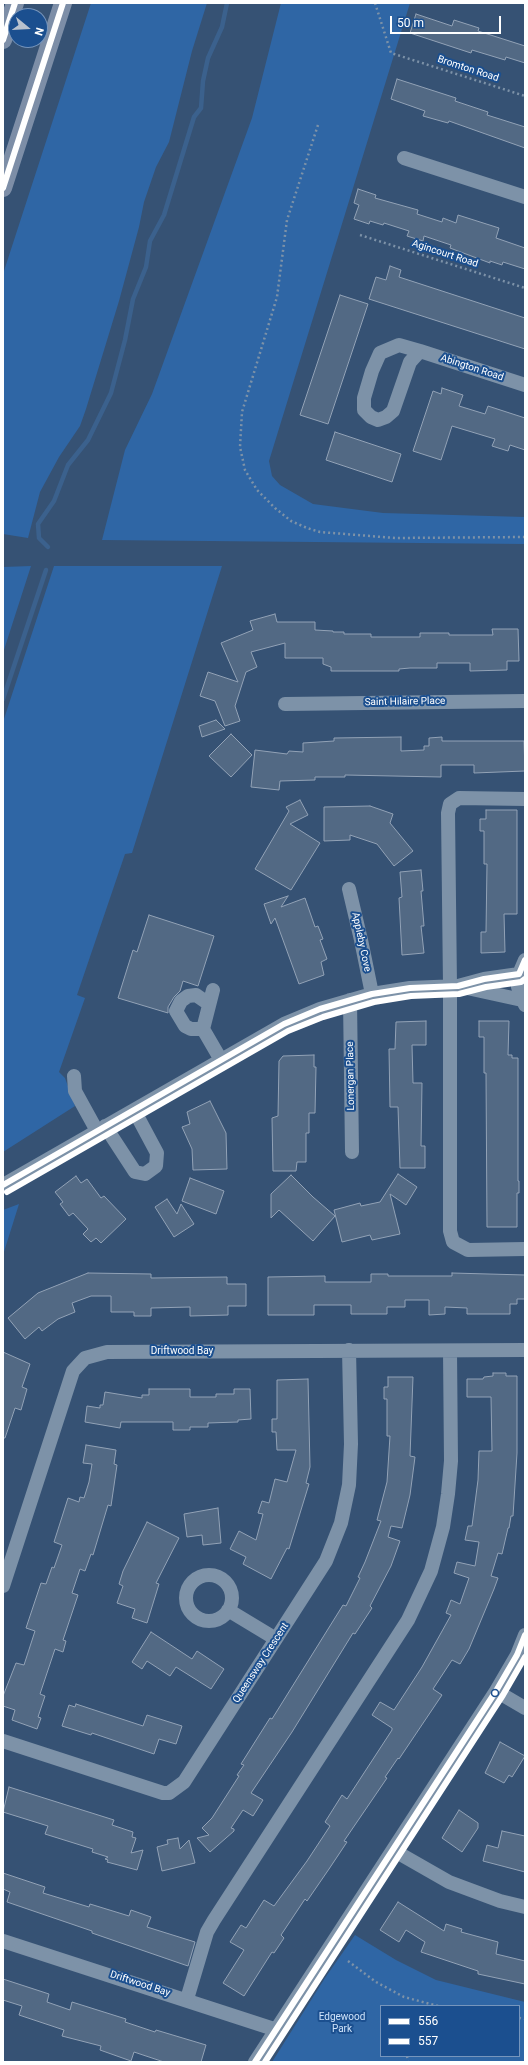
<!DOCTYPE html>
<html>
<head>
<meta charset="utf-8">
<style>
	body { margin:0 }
	#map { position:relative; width:528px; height:2065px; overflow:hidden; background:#365274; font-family:Roboto,sans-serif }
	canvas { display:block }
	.frame { position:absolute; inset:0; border:4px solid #fff; pointer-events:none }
	.legend { position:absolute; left:380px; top:2005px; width:140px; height:52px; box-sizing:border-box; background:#1b4f8f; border:1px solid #7695bc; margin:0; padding:5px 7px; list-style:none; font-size:12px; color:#fff }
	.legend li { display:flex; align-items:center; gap:8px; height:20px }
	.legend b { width:20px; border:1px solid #7695bc }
	.north { position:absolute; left:8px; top:8px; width:40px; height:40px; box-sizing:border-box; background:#1b4f8f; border:1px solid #7695bc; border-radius:50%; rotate:108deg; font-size:11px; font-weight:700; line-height:16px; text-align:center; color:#fff }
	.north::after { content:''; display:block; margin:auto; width:14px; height:18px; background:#b9c2ce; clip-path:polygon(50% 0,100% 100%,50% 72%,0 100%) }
	.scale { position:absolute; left:390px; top:16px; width:111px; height:18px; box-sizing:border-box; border:2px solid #fff; border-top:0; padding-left:5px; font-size:12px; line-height:14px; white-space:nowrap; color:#fff; -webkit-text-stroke:3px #1b4f8f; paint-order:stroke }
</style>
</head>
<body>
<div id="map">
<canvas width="528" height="2065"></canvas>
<div class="frame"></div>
<ul class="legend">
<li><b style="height:5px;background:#fff"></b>556</li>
<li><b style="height:5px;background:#fff"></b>557</li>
</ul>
<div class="north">N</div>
<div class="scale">50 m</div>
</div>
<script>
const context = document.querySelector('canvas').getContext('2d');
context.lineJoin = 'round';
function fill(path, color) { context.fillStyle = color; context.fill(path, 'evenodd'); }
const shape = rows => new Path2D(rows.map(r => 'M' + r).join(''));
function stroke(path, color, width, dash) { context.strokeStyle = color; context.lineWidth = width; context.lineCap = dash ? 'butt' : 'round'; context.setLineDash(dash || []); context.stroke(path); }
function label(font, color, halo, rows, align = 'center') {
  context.font = font + ' Roboto,sans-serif'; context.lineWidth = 4; context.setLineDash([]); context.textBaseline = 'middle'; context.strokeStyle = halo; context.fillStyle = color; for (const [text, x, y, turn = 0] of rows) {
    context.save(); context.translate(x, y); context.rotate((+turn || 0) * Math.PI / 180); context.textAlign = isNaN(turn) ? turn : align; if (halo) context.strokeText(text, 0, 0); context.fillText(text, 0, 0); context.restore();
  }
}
const green = shape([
	[91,3,207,3,192,51,169,142,156,167,144,202,139,227,119,301,86,409,80,426,59,457,40,492,28,538,3,534,3,274],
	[281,3,410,3,269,461,272,476,280,485,313,504,383,513,525,517,525,544,102,540,125,450,152,394,252,118],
	[31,566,3,653,3,567],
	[54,566,222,566,132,853,125,854,77,995,85,998,59,1072,65,1078,75,1106,3,1152,3,722],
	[19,1204,3,1255,3,1210],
	[355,1935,396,1960,436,1980,525,2002,525,2062,272,2062,325,1978],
	[381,2006,519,2006,519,2056,381,2056]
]);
const stream = shape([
	[48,547,39,538,38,524,54,501,68,465,88,440,111,393,125,340,133,299,146,267,150,241,164,215,194,117,201,108,203,81,208,58,222,27,227,3],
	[3,699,46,570]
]);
const building = shape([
	[416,14,452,26,454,20,479,28,478,31,525,46,525,63,506,57,505,60,472,50,471,53,410,33,416,14],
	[397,79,456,98,455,101,488,112,487,115,525,127,525,148,449,121,448,123,423,116,425,111,391,99,397,79],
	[358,189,376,195,375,198,418,210,417,214,442,222,443,218,456,223,458,215,499,228,496,238,525,248,525,269,503,262,502,265,490,261,490,263,450,248,451,245,424,236,423,241,407,236,409,231,384,223,383,225,370,221,369,224,354,219,359,205,354,203,358,189],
	[390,266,401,270,399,277,525,318,525,349,369,299,376,277,386,280,390,266],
	[340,295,368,304,328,424,300,415,340,295],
	[442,388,463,395,459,406,485,414,488,406,525,418,525,450,510,445,508,451,492,446,495,439,452,426,441,460,413,451,433,391,441,394,442,388],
	[335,432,401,454,392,482,326,460,335,432],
	[275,614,277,622,315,622,315,630,333,631,333,632,344,632,344,634,371,634,371,637,420,637,420,633,449,633,449,635,493,635,492,629,518,629,519,661,507,661,507,670,470,671,470,663,437,663,437,668,410,668,399,669,399,671,331,671,331,667,323,664,323,658,285,658,285,643,251,652,257,667,246,672,235,706,240,721,225,726,215,701,200,696,208,672,238,682,221,643,253,630,250,621,275,614],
	[216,720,225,729,202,737,199,726,216,720],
	[231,734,252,755,231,777,209,756,231,734],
	[401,737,401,751,424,750,424,746,429,746,429,738,442,737,442,741,524,741,525,771,474,773,474,765,441,765,441,777,345,775,345,777,315,777,315,780,280,781,279,790,251,787,255,750,287,754,289,751,303,752,303,743,334,741,334,738,401,737],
	[300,800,308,815,290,824,320,843,291,890,255,869,289,811,286,807,300,800],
	[370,806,393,814,390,823,413,851,394,866,377,844,350,835,350,840,324,841,324,807,370,806],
	[486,810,517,810,517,914,504,914,505,952,481,953,481,932,486,932,487,864,484,864,484,831,480,831,480,819,486,819,486,810],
	[421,870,423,891,421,891,424,926,421,926,424,953,402,955,399,898,402,897,400,872,421,870],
	[288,896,281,907,305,898,315,927,318,926,323,939,320,940,327,959,321,962,324,975,299,984,275,918,271,924,264,904,288,896],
	[149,915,214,936,198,986,183,981,180,991,174,997,168,1007,168,1013,118,998,133,950,137,952,149,915],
	[426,1021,426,1045,412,1045,413,1083,422,1083,421,1146,425,1146,425,1168,400,1168,398,1107,390,1107,389,1049,395,1049,396,1022,426,1021],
	[479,1021,509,1021,508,1055,512,1055,512,1058,518,1058,518,1181,519,1181,519,1193,517,1193,517,1227,487,1227,486,1073,484,1073,484,1037,479,1037,479,1021],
	[314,1055,314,1067,316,1067,315,1113,309,1113,309,1133,306,1133,306,1162,297,1162,296,1171,273,1171,272,1118,278,1116,279,1061,283,1056,314,1055],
	[210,1101,226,1133,227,1169,193,1170,192,1149,182,1127,190,1124,187,1112,210,1101],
	[398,1174,417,1187,406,1205,390,1194,400,1234,372,1240,370,1235,342,1242,334,1210,360,1203,361,1206,380,1202,398,1174],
	[291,1175,313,1197,335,1216,313,1241,279,1210,271,1218,271,1194,291,1175],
	[76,1176,81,1183,87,1179,101,1198,104,1196,126,1219,101,1243,96,1238,91,1242,83,1234,88,1229,73,1213,69,1216,60,1204,63,1202,55,1192,76,1176],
	[190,1178,224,1191,216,1214,182,1201,190,1178],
	[167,1199,177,1214,181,1204,194,1224,174,1237,155,1207,167,1199],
	[88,1273,151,1274,151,1278,227,1277,227,1284,246,1284,246,1306,228,1306,228,1315,190,1316,190,1307,151,1308,151,1316,134,1316,134,1312,111,1312,111,1296,91,1296,72,1303,75,1312,58,1319,42,1331,39,1327,25,1339,8,1318,38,1293,88,1273],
	[452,1273,525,1275,525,1299,517,1299,517,1304,510,1304,510,1314,467,1314,467,1308,445,1307,445,1314,429,1315,429,1300,405,1300,405,1307,387,1307,387,1314,351,1314,351,1305,314,1305,314,1315,268,1315,268,1277,325,1276,325,1282,371,1282,371,1274,388,1274,388,1276,452,1276,452,1273],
	[3,1352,30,1364,22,1387,27,1389,21,1410,15,1408,5,1438,3,1438,3,1352],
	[493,1373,506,1373,506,1376,517,1376,517,1453,513,1516,511,1516,509,1528,508,1528,502,1554,498,1553,491,1576,498,1578,494,1589,469,1649,460,1664,452,1660,433,1689,442,1695,399,1759,398,1758,385,1777,387,1778,344,1841,347,1842,329,1869,307,1901,305,1899,281,1935,284,1938,274,1953,272,1952,244,1996,223,1983,244,1950,230,1942,241,1925,246,1928,264,1900,274,1906,307,1861,330,1826,325,1822,342,1795,347,1799,392,1730,392,1728,372,1715,380,1702,394,1710,422,1667,451,1615,446,1613,451,1600,460,1604,469,1578,454,1573,457,1562,475,1566,479,1542,465,1540,468,1526,472,1526,478,1480,479,1451,492,1451,491,1397,467,1397,467,1379,483,1379,484,1377,493,1376,493,1373],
	[388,1377,413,1377,410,1456,415,1457,410,1495,402,1528,391,1526,388,1537,400,1541,391,1566,370,1606,372,1608,355,1634,353,1633,292,1732,251,1793,263,1800,253,1816,243,1810,231,1828,234,1829,234,1831,210,1852,197,1838,209,1835,202,1828,212,1818,239,1776,237,1775,244,1765,241,1764,270,1718,272,1719,343,1605,346,1606,360,1578,358,1577,365,1562,381,1521,377,1520,387,1482,390,1436,387,1436,387,1399,384,1399,384,1387,388,1387,388,1377],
	[308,1379,310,1467,306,1483,309,1484,289,1549,287,1548,271,1579,243,1564,246,1557,230,1549,239,1531,256,1540,263,1514,258,1513,262,1501,269,1503,275,1479,287,1482,296,1450,277,1450,276,1432,272,1432,272,1419,277,1419,277,1380,308,1379],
	[149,1389,190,1389,190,1397,216,1397,216,1394,234,1394,234,1389,250,1389,251,1419,238,1420,238,1422,208,1423,208,1427,190,1427,190,1430,173,1430,173,1422,121,1422,120,1428,85,1422,87,1406,100,1408,100,1405,103,1405,105,1392,142,1398,142,1395,149,1395,149,1389],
	[86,1445,116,1450,114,1464,117,1465,111,1506,108,1505,93,1555,91,1554,85,1571,80,1569,72,1593,78,1595,63,1640,66,1641,63,1652,55,1649,40,1694,45,1696,38,1717,41,1718,37,1729,12,1720,15,1710,3,1706,3,1696,16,1663,24,1665,35,1631,26,1628,41,1583,46,1584,52,1567,54,1568,62,1545,54,1542,68,1498,79,1502,80,1497,84,1498,89,1482,92,1464,83,1463,86,1445],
	[218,1508,221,1543,203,1545,202,1535,187,1537,184,1514,218,1508],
	[147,1522,179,1538,156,1583,159,1584,147,1623,132,1618,135,1609,117,1603,123,1586,119,1584,123,1571,147,1522],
	[151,1632,192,1659,197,1651,224,1669,211,1689,176,1667,170,1676,147,1661,142,1669,132,1662,151,1632],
	[76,1704,143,1726,147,1715,182,1726,176,1744,159,1739,154,1754,92,1733,91,1735,62,1726,69,1705,75,1707,76,1704],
	[500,1742,525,1756,512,1777,509,1775,504,1783,485,1773,500,1742],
	[9,1787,114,1820,112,1825,133,1832,132,1837,136,1838,131,1853,143,1850,137,1870,107,1862,108,1860,105,1859,108,1857,92,1852,93,1849,45,1834,48,1826,3,1812,9,1787],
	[459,1810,478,1823,478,1828,462,1852,442,1838,459,1810],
	[502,1831,525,1836,525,1872,483,1861,487,1845,498,1848,502,1831],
	[178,1838,180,1849,189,1840,195,1863,162,1871,157,1847,168,1844,167,1840,178,1838],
	[3,1873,45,1887,43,1893,89,1907,90,1904,129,1916,131,1910,151,1917,147,1927,195,1942,188,1966,92,1933,92,1931,7,1902,10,1892,3,1889,3,1873],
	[398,1902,444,1931,446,1924,462,1929,461,1932,498,1942,496,1954,525,1961,525,1984,478,1974,478,1971,421,1952,425,1942,406,1930,399,1942,380,1930,398,1902],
	[3,1979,49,1994,47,2002,70,2010,72,2002,126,2019,125,2022,155,2032,156,2030,206,2045,201,2062,164,2062,134,2052,131,2061,100,2050,101,2046,62,2036,64,2030,19,2015,22,2006,3,2000,3,1979]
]);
const path = shape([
	[375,3,391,53,525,96],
	[318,125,287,220,277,297,242,412,240,447,245,470,257,490,275,508,291,521,307,528,320,532,395,538,525,537],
	[360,235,525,288],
	[348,1961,376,1982,404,1997,438,2006],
	[519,2018,525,2019],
	[407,2056,408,2062]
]);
const minor = shape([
	[404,158,525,197],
	[420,351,410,362,393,411,386,417,378,420,371,417,364,410,364,398,372,371,380,353,399,345,420,351,525,385],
	[285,704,525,701],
	[525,799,459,798,450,804,448,813,450,986,450,1231,453,1242,468,1250,525,1249],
	[349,889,361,940,372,994],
	[525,960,519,974,518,987,525,1005],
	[458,986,484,979,519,974],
	[213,990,203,1029,221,1060],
	[350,1000,352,1152],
	[203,1029,191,1029,185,1026,176,1011,181,1001,188,996,196,995,209,1004],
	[74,1076,75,1091,97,1131],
	[105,1126,135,1172,145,1174,156,1166,157,1153,134,1110],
	[3,1185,284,1024,320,1009,372,994,410,988,458,986,522,1000],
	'186 1598a23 23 0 1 1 46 0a23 23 0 1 1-46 0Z',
	[3,1586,73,1371,85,1358,107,1352,525,1350],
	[228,1610,276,1639],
	[496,1691,525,1708],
	[3,1741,163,1793,169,1793,184,1782,326,1561,341,1523,349,1485,351,1444,349,1350],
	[393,1850,449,1882,500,1901,525,1907],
	[3,1941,277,2030],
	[187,1999,207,1932,214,1920,408,1620,431,1571,443,1527,448,1494,451,1461,450,1351],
	[255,2062,496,1691,517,1655,525,1635]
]);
const major = shape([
	[3,40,15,3],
	[3,188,63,3]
]);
const bus1 = shape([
	[3,40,15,3],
	[3,188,63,3],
	[3,1185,284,1024,320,1009,372,994,410,988,458,986,484,979,519,974,525,960],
	[255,2062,496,1691,517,1655,525,1635]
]);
const bus2 = shape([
	[7,1192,288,1031,323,1017,374,1002,411,996,459,994,486,987,521,982,525,979],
	[265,2062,503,1695,525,1657]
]);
const markers = [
	[495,1693,3.5,"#fff"]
];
const streetNames = [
	["Bromton Road",468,69,18],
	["Agincourt Road",445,254,18],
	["Abington Road",472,368,18],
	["Saint Hilaire Place",405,702,-1],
	["Appleby Cove",361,942,78],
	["Lonergan Place",351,1076,-91],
	["Driftwood Bay",182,1351],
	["Queensway Crescent",261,1663,-57],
	["Driftwood Bay",140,1984,18]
];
const parkNames = [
	["Edgewood",342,2017],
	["Park",342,2029]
];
fill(green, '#2f66a5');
stroke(stream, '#3b618d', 4.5);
fill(building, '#526984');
stroke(building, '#92a2b6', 1);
stroke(path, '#7d92a8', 2.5, [2, 3]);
stroke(minor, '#7d92a8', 14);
stroke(major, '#7d8ea7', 18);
stroke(bus1, '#fff', 6);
stroke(bus2, '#fff', 6);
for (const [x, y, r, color] of markers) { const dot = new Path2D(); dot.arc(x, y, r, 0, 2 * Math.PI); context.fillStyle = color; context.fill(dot); stroke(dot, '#1b4f8f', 1.5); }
label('10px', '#fff', '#1b4f8f', streetNames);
label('10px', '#cfe3fa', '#1b4f8f', parkNames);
</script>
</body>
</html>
